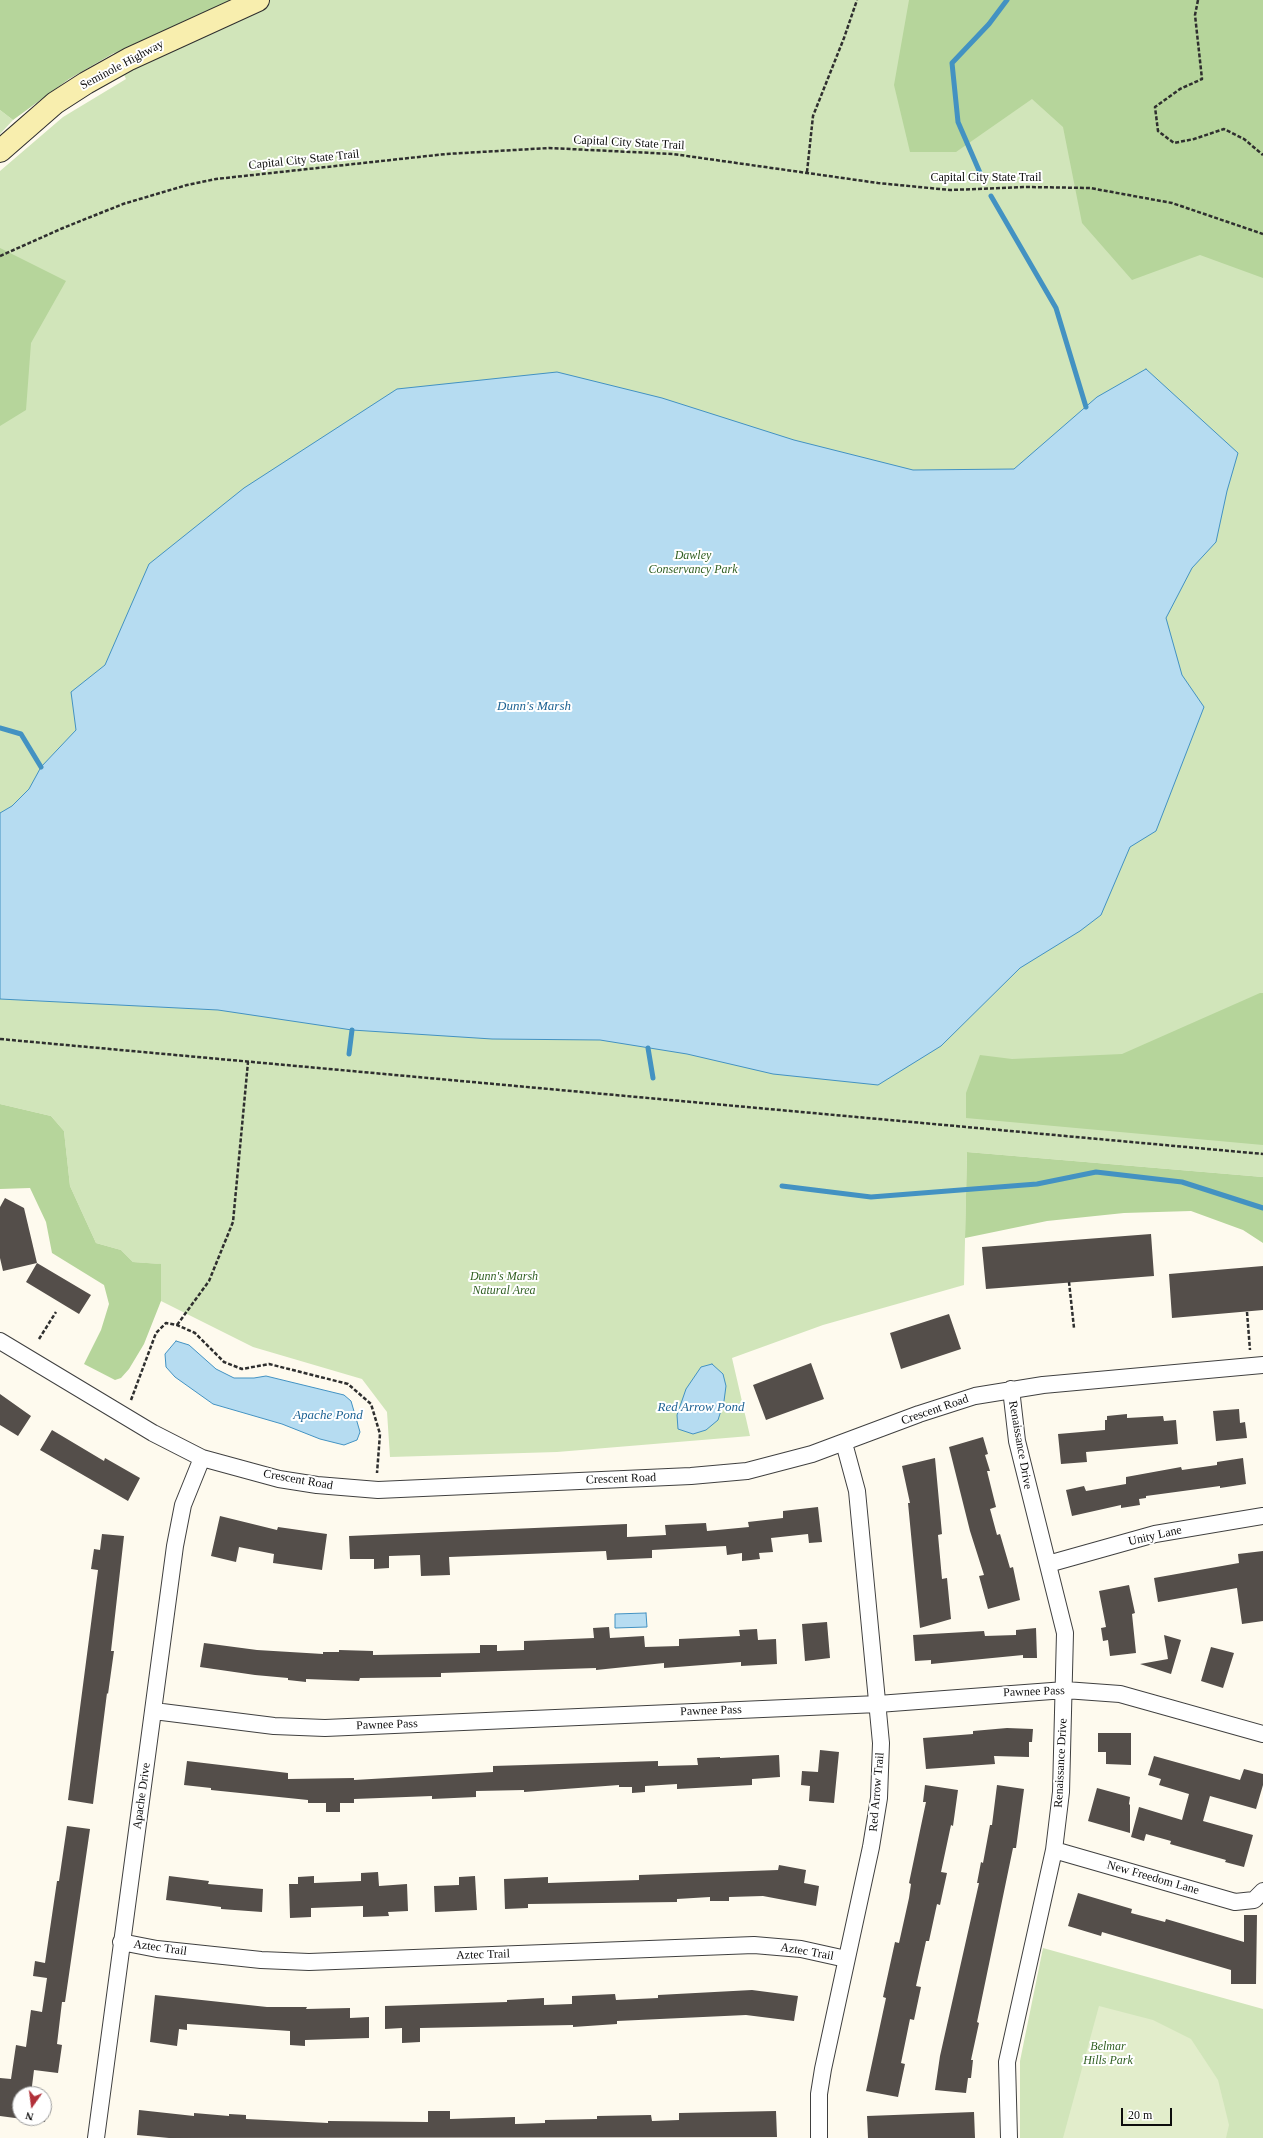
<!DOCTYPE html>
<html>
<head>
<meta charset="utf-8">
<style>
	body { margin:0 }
	#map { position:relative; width:1263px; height:2138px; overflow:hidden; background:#fefaee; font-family:Georgia,serif }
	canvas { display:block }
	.north { position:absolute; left:12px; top:2086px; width:40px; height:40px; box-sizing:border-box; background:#fff; border:1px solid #9e9e9e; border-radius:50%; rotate:194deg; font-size:11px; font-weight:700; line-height:16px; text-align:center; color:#0d0d0d }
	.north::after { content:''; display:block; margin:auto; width:14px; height:18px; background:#b13039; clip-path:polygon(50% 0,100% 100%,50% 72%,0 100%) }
	.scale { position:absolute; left:1121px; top:2108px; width:51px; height:18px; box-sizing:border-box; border:2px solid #0d0d0d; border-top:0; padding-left:5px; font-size:12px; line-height:14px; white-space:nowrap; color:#0d0d0d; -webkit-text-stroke:3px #fff; paint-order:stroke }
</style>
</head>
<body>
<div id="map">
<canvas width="1263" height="2138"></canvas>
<div class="north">N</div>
<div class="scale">20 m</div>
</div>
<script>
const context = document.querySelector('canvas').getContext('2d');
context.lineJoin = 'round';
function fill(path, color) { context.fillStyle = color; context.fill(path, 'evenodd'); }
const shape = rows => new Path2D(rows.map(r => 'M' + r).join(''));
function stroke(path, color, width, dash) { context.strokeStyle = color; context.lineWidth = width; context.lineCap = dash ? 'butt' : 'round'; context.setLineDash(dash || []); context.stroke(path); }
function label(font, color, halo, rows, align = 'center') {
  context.font = font + ' Georgia,serif'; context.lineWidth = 4; context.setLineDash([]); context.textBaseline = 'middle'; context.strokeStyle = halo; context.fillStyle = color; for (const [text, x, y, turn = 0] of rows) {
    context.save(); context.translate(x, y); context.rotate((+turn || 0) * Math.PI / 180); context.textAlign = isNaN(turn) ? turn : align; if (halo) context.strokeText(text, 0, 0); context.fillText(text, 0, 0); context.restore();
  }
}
const green = shape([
	[129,0,1263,0,1263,1177,967,1152,964,1285,823,1325,732,1358,750,1436,557,1452,390,1457,387,1412,362,1379,253,1347,161,1301,160,1264,133,1262,121,1250,96,1243,70,1186,64,1131,51,1116,0,1104,0,171,63,117,126,79,114,53],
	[0,110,13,120,0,134],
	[1043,1948,1263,2009,1263,2138,1020,2138,1020,2061]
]);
const forest = shape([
	[0,0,231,0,114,53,69,79,13,120,0,110],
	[909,0,1263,0,1263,278,1200,255,1132,280,1082,223,1063,127,1032,99,956,152,910,152,894,85],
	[0,248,66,281,31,343,26,410,0,426],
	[1260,993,1263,993,1263,1145,966,1118,966,1093,980,1055,1012,1059,1122,1054],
	[0,1104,51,1116,64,1131,70,1186,96,1243,121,1250,133,1262,161,1264,161,1301,144,1344,129,1369,121,1378,115,1380,84,1364,101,1330,109,1304,104,1285,52,1253,46,1222,30,1188,0,1189],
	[967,1152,1263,1177,1263,1243,1243,1230,1191,1211,1124,1213,1047,1221,965,1238]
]);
const pitch = shape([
	[1099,2006,1153,2020,1191,2039,1218,2080,1229,2125,1226,2138,1063,2138]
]);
const water = shape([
	[1146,369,1238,453,1227,491,1216,542,1192,568,1166,618,1182,675,1204,707,1156,831,1130,847,1101,915,1080,931,1020,968,941,1046,878,1085,773,1074,687,1054,600,1040,492,1039,352,1030,218,1010,0,999,0,813,12,806,29,789,41,767,76,730,71,692,105,665,149,564,244,488,397,389,557,372,662,398,794,440,913,470,1014,469,1097,397,1146,369],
	[176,1341,189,1345,216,1369,234,1378,254,1378,266,1376,344,1395,351,1401,360,1432,357,1440,344,1445,320,1439,282,1424,213,1404,175,1377,166,1367,165,1354,176,1341],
	[712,1364,723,1374,726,1386,724,1401,718,1420,706,1430,693,1434,678,1429,677,1415,686,1389,701,1367,712,1364],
	[646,1613,647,1627,615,1628,615,1614,646,1613]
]);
const stream = shape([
	[984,182,958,122,952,63,989,24,1007,0],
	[991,196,1056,308,1086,407],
	[0,728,21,734,41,767],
	[648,1048,653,1078],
	[349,1054,352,1030],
	[782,1186,871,1197,1037,1184,1096,1172,1182,1182,1263,1208]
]);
const building = shape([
	[5,1198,24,1208,37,1263,91,1295,79,1314,26,1282,37,1263,3,1271,0,1258,0,1207],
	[1151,1234,1154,1276,986,1289,982,1247],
	[1263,1266,1263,1310,1172,1318,1169,1274],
	[949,1314,961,1349,901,1369,890,1333],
	[811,1363,824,1399,766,1420,753,1385],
	[0,1394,31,1416,18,1436,0,1425],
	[1239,1409,1240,1423,1245,1422,1247,1438,1216,1441,1213,1411],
	[1127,1414,1127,1418,1163,1416,1164,1421,1176,1420,1178,1444,1086,1452,1087,1462,1061,1464,1058,1434,1105,1430,1105,1420,1107,1420,1107,1416],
	[52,1430,104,1461,105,1458,140,1478,128,1501,40,1450],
	[983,1437,988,1454,985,1455,990,1471,987,1471,996,1507,990,1509,997,1535,1000,1534,1010,1568,1013,1567,1020,1600,988,1609,979,1576,984,1575,970,1531,949,1447],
	[935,1458,942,1534,938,1535,942,1579,947,1578,951,1619,920,1628,908,1503,910,1503,902,1466],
	[1243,1458,1246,1484,1220,1488,1220,1486,1146,1496,1146,1498,1139,1499,1140,1505,1121,1508,1121,1505,1072,1516,1066,1490,1084,1486,1086,1491,1126,1484,1126,1477,1181,1467,1182,1470,1217,1465,1217,1462],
	[818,1507,822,1542,809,1543,808,1534,771,1538,773,1552,759,1553,760,1559,742,1561,742,1553,727,1555,726,1546,652,1550,652,1558,607,1560,606,1551,449,1557,450,1575,421,1576,420,1555,389,1556,389,1568,374,1569,374,1559,350,1559,349,1536,627,1524,627,1537,666,1535,665,1525,706,1523,707,1531,749,1527,748,1522,783,1518,783,1511],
	[220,1516,277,1530,278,1527,327,1534,322,1570,273,1563,274,1554,239,1547,236,1562,211,1556],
	[102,1534,124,1536,111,1651,114,1651,108,1694,107,1693,93,1804,68,1800,98,1570,91,1569,94,1549,100,1550],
	[1263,1551,1263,1621,1242,1624,1237,1588,1158,1602,1154,1578,1239,1563,1238,1554],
	[1129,1585,1135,1613,1132,1614,1136,1653,1110,1656,1108,1640,1103,1641,1101,1628,1106,1627,1099,1591],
	[827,1622,830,1658,805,1661,802,1624],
	[609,1627,610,1638,644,1636,645,1647,679,1646,679,1639,740,1636,739,1630,757,1629,758,1640,776,1639,777,1664,741,1666,741,1662,664,1668,664,1663,596,1670,596,1668,441,1673,441,1677,360,1678,359,1681,306,1679,306,1682,288,1680,288,1678,255,1675,200,1667,204,1643,257,1650,323,1654,323,1652,339,1652,339,1650,373,1651,373,1655,480,1653,480,1645,497,1645,497,1651,524,1650,524,1641,594,1638,593,1628],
	[1036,1628,1037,1658,1023,1658,1023,1655,931,1664,931,1660,915,1661,913,1635,984,1631,985,1636,1016,1635,1016,1630],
	[1164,1635,1181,1640,1171,1674,1140,1664,1168,1659],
	[1211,1647,1234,1653,1223,1688,1201,1681],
	[1007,1728,1033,1729,1032,1742,1029,1742,1029,1757,994,1756,995,1764,926,1769,923,1738,973,1734,973,1731],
	[1098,1733,1131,1733,1131,1765,1106,1764,1106,1752,1098,1752],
	[820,1750,839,1752,834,1803,809,1801,810,1786,801,1785,802,1771,818,1772],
	[779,1755,780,1777,752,1779,752,1785,677,1789,677,1784,645,1786,645,1792,632,1793,632,1787,619,1787,619,1785,524,1792,524,1790,476,1791,476,1797,432,1799,432,1796,354,1799,354,1803,340,1803,340,1812,326,1812,326,1803,308,1803,308,1800,211,1790,211,1788,184,1785,187,1761,288,1773,288,1779,354,1778,354,1780,493,1772,493,1766,658,1761,658,1766,698,1765,697,1758,720,1757,720,1758],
	[1154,1756,1240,1780,1244,1769,1263,1774,1263,1785,1256,1809,1210,1796,1203,1821,1253,1835,1244,1867,1225,1862,1226,1860,1170,1844,1171,1841,1146,1834,1144,1841,1131,1837,1139,1807,1182,1820,1189,1794,1159,1785,1161,1779,1148,1775],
	[925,1785,958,1790,953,1826,951,1825,941,1872,947,1873,940,1905,937,1904,929,1941,926,1941,916,1986,921,1987,914,2020,910,2019,901,2063,905,2064,898,2097,866,2091,886,1998,883,1997,895,1942,899,1943,909,1898,911,1884,909,1883,926,1802,923,1802],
	[997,1785,1024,1789,1016,1848,1013,1848,977,2022,979,2023,971,2060,973,2060,971,2078,968,2078,966,2093,935,2090,940,2056,979,1883,977,1883,981,1862,983,1863,990,1825,992,1825],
	[1097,1788,1130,1797,1129,1804,1130,1805,1130,1833,1088,1821],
	[67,1826,90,1829,65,2002,62,2002,57,2044,62,2045,58,2073,34,2070,31,2094,20,2094,20,2118,44,2118,44,2098,48,2098,45,2122,0,2116,0,2078,11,2079,16,2045,26,2047,31,2010,42,2012,47,1978,33,1976,35,1961,45,1963,57,1881,59,1881],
	[779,1865,806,1870,804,1883,819,1886,816,1906,763,1896,729,1897,729,1901,710,1901,710,1897,677,1899,677,1902,528,1904,528,1908,505,1909,504,1879,548,1877,548,1883,639,1880,639,1875,778,1870],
	[378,1872,379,1886,407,1884,408,1911,388,1912,389,1916,363,1917,363,1906,311,1908,311,1917,290,1918,289,1884,298,1884,298,1877,314,1876,314,1883,361,1881,361,1873],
	[169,1876,209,1881,208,1884,263,1889,262,1912,221,1909,221,1907,166,1900],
	[475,1876,477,1910,435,1912,434,1886,459,1885,459,1877],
	[1078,1893,1132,1909,1131,1913,1165,1922,1166,1919,1244,1942,1244,1915,1257,1915,1256,1984,1231,1984,1231,1970,1102,1932,1101,1936,1068,1926],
	[752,1990,798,1996,794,2021,746,2015,617,2021,617,2024,573,2027,573,2025,420,2028,420,2042,402,2043,402,2028,385,2029,385,2006,507,2002,507,2000,544,1998,544,2005,572,2004,572,1996,615,1994,616,2000,658,1998,658,1995],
	[155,1995,267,2007,307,2007,306,2009,350,2008,350,2018,369,2017,369,2038,305,2040,305,2046,290,2045,290,2031,187,2024,187,2030,179,2029,177,2046,150,2042],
	[139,2110,194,2116,194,2113,229,2116,229,2114,246,2115,246,2119,328,2123,328,2121,428,2122,428,2111,450,2111,450,2119,515,2117,515,2124,545,2123,545,2120,597,2119,597,2116,651,2115,652,2121,679,2120,679,2113,776,2111,777,2137,169,2138,137,2135],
	[974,2112,975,2138,868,2138,867,2116]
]);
const path = shape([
	[1198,0,1195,15,1202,79,1180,89,1155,107,1158,131,1174,143,1194,139,1224,129,1244,139,1263,155],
	[807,172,813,116,844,38,857,0],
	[0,256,63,228,123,204,187,185,216,179,446,154,549,148,673,154,878,183,950,190,1027,187,1090,188,1172,203,1263,234],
	[0,1039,1263,1154],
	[1069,1282,1074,1328],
	[1247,1312,1250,1350],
	[177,1325,209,1281,233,1222,248,1062],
	[39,1339,56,1312],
	[131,1400,156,1333,166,1323,177,1325,195,1333,224,1362,242,1369,269,1364,348,1384,371,1404,380,1434,377,1473]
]);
const street = shape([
	[0,1341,153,1433,202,1458,279,1479,317,1485,378,1490,691,1476,747,1471,812,1454,919,1414,975,1396,1043,1385,1263,1365],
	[1048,1564,1155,1534,1263,1516],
	[154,1711,274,1726,325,1728,878,1704,1065,1690,1120,1694,1263,1734],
	[1054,1850,1235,1902,1254,1900,1263,1891],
	[121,1942,157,1949,261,1960,309,1962,754,1945,801,1949,846,1959],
	[96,2138,175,1546,183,1505,202,1458],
	[819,2138,819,2094,823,2069,871,1847,879,1798,881,1743,857,1491,844,1443],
	[1009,2138,1007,2062,1054,1850,1061,1792,1065,1633,1017,1441,1011,1389]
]);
const secondary = shape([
	[0,151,55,103,86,83,129,59,258,0]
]);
const streetNames = [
	["Seminole Highway",122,65,-28],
	["Capital City State Trail",629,143,3],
	["Capital City State Trail",304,160,-6],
	["Capital City State Trail",986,178],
	["Crescent Road",935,1410,-19],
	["Renaissance Drive",1020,1445,80],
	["Crescent Road",621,1479,-2],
	["Crescent Road",298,1480,10],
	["Unity Lane",1155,1536,-13],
	["Pawnee Pass",1034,1692,-2],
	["Pawnee Pass",711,1711,-2],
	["Pawnee Pass",387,1725,-2],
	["Renaissance Drive",1061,1763,-87],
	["Red Arrow Trail",877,1792,-85],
	["Apache Drive",142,1796,-82],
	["New Freedom Lane",1153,1878,16],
	["Aztec Trail",160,1948,8],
	["Aztec Trail",807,1952,10],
	["Aztec Trail",483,1955,-2]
];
const parkNames = [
	["Dawley",693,556],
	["Conservancy Park",693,570],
	["Dunn's Marsh",504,1277],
	["Natural Area",504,1291],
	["Belmar",1108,2047],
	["Hills Park",1108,2061]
];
const waterNames = [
	["Dunn's Marsh",534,707],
	["Red Arrow Pond",701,1408],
	["Apache Pond",328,1416]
];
fill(green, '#d1e5ba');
fill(forest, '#b6d59b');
fill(pitch, '#e2edcb');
fill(water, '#b6dcf1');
stroke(water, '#4392c2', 1);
stroke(stream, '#4392c2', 5);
fill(building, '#544e4a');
stroke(street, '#404040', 18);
stroke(secondary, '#2f2f2f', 24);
stroke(path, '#2f2f2f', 2.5, [4, 2]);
stroke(street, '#fff', 16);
stroke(secondary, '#f8eeae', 22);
label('12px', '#0d0d0d', '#fff', streetNames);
label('italic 12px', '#305f22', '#fff', parkNames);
label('italic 13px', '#206494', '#fff', waterNames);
</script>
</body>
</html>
